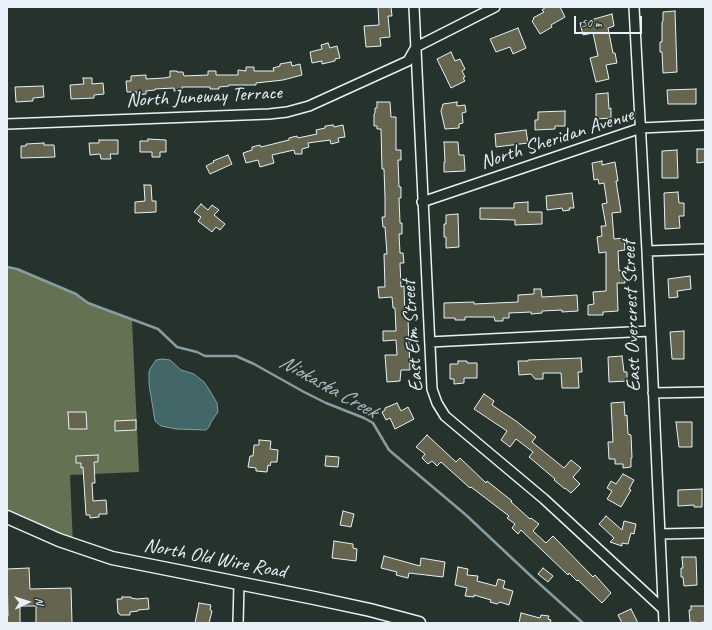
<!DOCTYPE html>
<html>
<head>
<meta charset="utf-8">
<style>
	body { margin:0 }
	#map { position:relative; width:712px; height:630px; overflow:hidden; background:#26332d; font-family:Caveat,sans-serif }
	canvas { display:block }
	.frame { position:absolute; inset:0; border:8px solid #e8f1f8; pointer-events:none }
	.north { position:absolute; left:8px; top:582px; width:40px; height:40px; -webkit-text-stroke:3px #26332d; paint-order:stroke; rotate:86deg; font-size:11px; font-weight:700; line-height:16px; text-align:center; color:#e8f1f8 }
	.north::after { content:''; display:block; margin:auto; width:14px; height:18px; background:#e8f1f8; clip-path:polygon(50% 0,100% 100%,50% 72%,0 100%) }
	.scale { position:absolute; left:574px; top:16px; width:68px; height:18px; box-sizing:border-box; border:2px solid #e8f1f8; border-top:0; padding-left:5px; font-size:12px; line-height:14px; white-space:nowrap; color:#e8f1f8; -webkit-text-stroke:3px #26332d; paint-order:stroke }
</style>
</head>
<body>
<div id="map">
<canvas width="712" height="630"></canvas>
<div class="frame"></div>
<div class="north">N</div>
<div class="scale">50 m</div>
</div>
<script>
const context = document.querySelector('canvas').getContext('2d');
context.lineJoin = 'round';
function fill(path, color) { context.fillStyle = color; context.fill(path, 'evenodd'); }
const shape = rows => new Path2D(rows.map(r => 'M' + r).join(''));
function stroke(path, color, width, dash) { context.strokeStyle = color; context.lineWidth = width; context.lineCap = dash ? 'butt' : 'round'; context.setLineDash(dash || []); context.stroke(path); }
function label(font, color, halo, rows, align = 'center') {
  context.font = font + ' Caveat,sans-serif'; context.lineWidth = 3.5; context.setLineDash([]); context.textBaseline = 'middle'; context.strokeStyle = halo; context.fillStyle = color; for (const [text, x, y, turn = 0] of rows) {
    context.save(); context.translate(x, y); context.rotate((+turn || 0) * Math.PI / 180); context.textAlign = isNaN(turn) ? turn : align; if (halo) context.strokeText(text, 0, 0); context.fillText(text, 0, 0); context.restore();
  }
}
const green = shape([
	[7,267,17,269,76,294,88,303,132,320,139,472,70,475,73,545,7,517]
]);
const water = shape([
	[163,359,170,360,181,370,194,374,204,382,210,391,217,403,218,412,211,422,209,427,206,430,176,429,161,426,155,421,149,384,149,372,150,369,156,360,163,359]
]);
const stream = shape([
	[7,267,17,269,76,294,88,303,158,329,177,347,197,352,205,356,236,356,254,364,304,392,326,403,364,418,373,423,389,450,466,515,533,578,583,623]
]);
const building = shape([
	[378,7,391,7,392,16,388,16,390,37,380,38,381,46,366,47,364,26,379,25,378,7],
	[546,7,560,7,565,17,551,25,552,27,540,34,532,21,534,19,533,18,544,12,542,10,546,7],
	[675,11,677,72,663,73,662,52,660,52,660,42,662,42,662,22,663,21,663,12,675,11],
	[612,14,614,26,608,28,613,53,615,53,617,63,606,65,609,79,596,82,590,58,598,56,593,33,583,35,580,23,612,14],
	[518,28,526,48,513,54,510,47,496,52,490,39,518,28],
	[328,43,330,48,337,46,340,58,335,59,335,61,322,64,322,61,312,63,310,52,322,49,321,45,328,43],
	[451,52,455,61,460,59,465,69,462,71,465,77,463,78,465,81,451,88,437,59,451,52],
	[291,62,292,66,300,64,302,75,283,80,256,83,256,85,229,85,229,86,219,87,219,89,210,89,210,87,182,87,182,90,174,91,174,88,155,89,155,90,146,91,146,94,137,95,137,92,127,92,126,81,131,81,131,76,146,75,146,79,164,78,170,77,170,71,177,71,177,72,183,72,184,76,208,75,208,71,216,71,216,75,238,75,238,70,246,71,246,67,254,67,254,71,274,71,273,68,280,66,280,64,291,62],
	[83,78,92,78,92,84,103,83,104,94,94,95,94,98,71,99,70,85,84,84,83,78],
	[43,86,44,97,33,98,33,101,16,102,15,87,43,86],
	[696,89,696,104,668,104,667,90,696,89],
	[608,93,609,109,611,108,611,118,596,119,596,94,608,93],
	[377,102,390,102,391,117,396,117,396,150,401,150,401,160,398,160,399,187,401,187,401,198,399,198,400,223,402,223,402,234,399,234,400,253,403,253,404,263,400,263,401,287,404,286,405,319,408,319,410,370,401,370,400,381,387,382,385,355,397,355,396,340,383,341,383,331,396,331,395,308,393,308,392,297,379,298,378,287,385,287,384,254,387,254,385,227,383,227,382,217,385,217,385,197,384,169,382,169,381,129,377,129,377,126,374,126,374,114,375,113,375,108,377,108,377,102],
	[457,102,457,106,465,105,466,112,462,113,463,123,459,124,459,128,445,129,441,111,443,104,457,102],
	[565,111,565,126,555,126,555,129,535,130,535,120,538,120,538,112,565,111],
	[333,125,334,127,343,125,345,137,338,138,339,142,331,144,330,140,308,143,309,147,302,149,302,154,295,154,294,150,272,155,274,163,260,167,258,160,246,163,243,153,252,150,252,147,260,145,261,147,289,140,289,138,297,136,298,138,317,134,316,130,325,128,325,126,333,125],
	[526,130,528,143,496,147,495,134,526,130],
	[148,139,166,140,166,152,160,152,160,157,152,157,152,152,140,152,140,141,148,141,148,139],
	[99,140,118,140,118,154,110,154,111,159,101,159,100,154,90,155,89,143,99,143,99,140],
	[444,142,458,142,459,155,464,155,465,171,444,172,444,162,445,162,444,142],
	[44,143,44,145,54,145,55,157,21,158,21,146,26,146,26,144,44,143],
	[697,149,705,149,705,162,697,163,697,149],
	[677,150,678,178,662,178,662,151,677,150],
	[228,155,232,164,210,174,206,166,214,162,213,161,228,155],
	[602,161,602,165,615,162,618,181,616,181,621,212,612,213,614,239,624,238,625,250,618,251,619,271,625,270,625,283,617,283,618,311,603,312,603,315,588,315,588,305,594,304,593,292,606,291,606,252,599,253,597,237,602,236,601,226,606,226,602,204,607,203,604,183,599,184,598,179,594,180,592,163,602,161],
	[144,185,151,185,152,201,156,201,156,212,135,213,135,202,145,201,144,185],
	[678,192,679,203,684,203,684,216,679,216,680,228,665,229,664,193,678,192],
	[572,193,574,208,569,208,570,210,563,211,562,208,547,210,546,196,572,193],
	[528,202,528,212,542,212,542,224,515,225,515,220,480,219,480,208,514,208,514,203,528,202],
	[201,204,208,210,212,205,219,210,214,215,225,224,220,230,216,227,212,232,198,221,201,217,194,212,201,204],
	[458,214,459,247,446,248,446,237,444,237,444,224,446,224,446,215,458,214],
	[690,276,691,289,677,291,678,297,669,298,668,279,690,276],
	[534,289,541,289,542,297,577,295,578,311,562,312,562,310,542,311,542,313,531,314,531,312,509,313,509,318,503,318,503,321,495,321,494,317,465,317,465,320,455,320,455,318,444,318,444,303,474,302,474,304,518,302,518,295,534,294,534,289],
	[684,331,684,359,672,359,670,332,684,331],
	[622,356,624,372,627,372,627,381,609,382,608,357,622,356],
	[581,358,582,372,578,372,579,388,562,388,561,373,543,373,543,379,535,379,531,374,519,375,518,361,528,361,528,360,581,358],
	[458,361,467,361,467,363,477,363,477,378,464,378,464,383,454,384,454,379,450,379,450,364,458,364,458,361],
	[484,394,494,401,492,405,516,421,536,437,532,442,564,468,571,460,581,468,573,477,580,484,571,493,565,488,565,489,554,480,555,479,529,457,533,452,516,439,510,447,501,440,507,431,474,409,484,394],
	[624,402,625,416,627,415,628,434,631,435,632,458,631,458,631,467,623,468,623,464,615,464,615,459,609,459,608,442,613,442,611,403,624,402],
	[397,403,401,411,408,407,414,419,395,429,390,418,386,420,382,412,385,410,385,408,397,403],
	[68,412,86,412,87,429,69,429,68,412],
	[136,420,136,430,115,431,115,421,136,420],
	[676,422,692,422,692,447,679,447,676,422],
	[427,435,456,462,460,458,486,483,487,481,512,501,511,502,530,519,531,518,539,524,533,531,546,543,553,536,593,577,595,575,611,593,602,603,578,580,577,581,569,573,568,575,521,530,518,534,512,528,515,524,507,518,509,516,471,487,470,488,441,462,437,466,432,461,428,464,422,458,425,454,416,447,427,435],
	[259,440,271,441,270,449,278,450,277,462,271,462,270,466,268,465,267,472,256,471,256,468,248,467,250,456,253,456,254,445,259,445,259,440],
	[98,455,98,462,94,462,95,483,92,483,93,501,106,500,107,514,99,514,99,517,90,518,90,515,86,515,83,467,81,468,81,463,76,463,76,456,98,455],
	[326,456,339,457,338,467,325,466,326,456],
	[623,474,634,480,629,489,631,490,621,507,607,499,612,491,607,488,611,481,616,484,623,474],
	[702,489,702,507,694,507,694,505,678,506,678,490,702,489],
	[343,511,354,514,351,527,340,525,343,511],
	[606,516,622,530,624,521,636,524,634,534,631,533,628,544,622,543,622,546,610,542,614,538,599,524,606,516],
	[334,541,353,544,353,548,357,549,356,561,332,558,334,541],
	[384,556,420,566,421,558,445,562,443,577,409,573,408,578,396,575,397,572,381,568,384,556],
	[682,557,696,557,697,585,684,586,683,577,681,577,681,568,683,568,682,557],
	[458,567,468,569,467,575,478,576,477,581,496,586,498,579,505,581,503,588,513,591,509,605,500,602,497,604,490,602,491,600,474,595,474,597,465,596,467,588,455,585,458,567],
	[29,568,30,589,71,588,72,623,36,623,36,606,20,606,20,623,7,623,7,616,8,616,7,569,29,568],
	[543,568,553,576,548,582,538,574,543,568],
	[122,597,131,597,131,598,137,599,148,598,149,609,138,610,138,611,130,612,130,615,120,615,119,613,118,613,117,599,122,599,122,597],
	[199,603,211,605,210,610,212,611,209,623,195,623,199,603],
	[691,606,705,606,705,622,702,622,702,623,690,622,689,610,691,610,691,606],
	[631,609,638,623,622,623,618,615,631,609],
	[521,613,540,618,541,615,549,616,548,619,551,620,550,623,519,623,521,613]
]);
const minor = shape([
	[414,7,432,389,437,403,445,416,544,499,663,609],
	[634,7,647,251,664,623],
	[7,124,269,114,287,112,309,106,408,61,416,47,495,7],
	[422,202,641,128,705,125],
	[647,251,705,249],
	[430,342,650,331],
	[653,393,705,392],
	[660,534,705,533],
	[238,623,239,584]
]);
const tertiary = shape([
	[7,517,59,540,112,558,314,598,370,610,419,623]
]);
const streetNames = [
	["North Juneway Terrace",204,97,-3],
	["North Sheridan Avenue",557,139,-18],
	["East Overcrest Street",632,316,-92],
	["East Elm Street",413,336,-94],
	["North Old Wire Road",215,559,11]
];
const waterNames = [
	["Niokaska Creek",328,387,29]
];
fill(green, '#647253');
fill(water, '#436669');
stroke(water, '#859ea2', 1);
stroke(stream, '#859ea2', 2.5);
fill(building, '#64644f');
stroke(building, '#e8f1f8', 1);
stroke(minor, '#e8f1f8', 12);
stroke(tertiary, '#e8f1f8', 15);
stroke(minor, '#26332d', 9);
stroke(tertiary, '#26332d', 12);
label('20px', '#e8f1f8', '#26332d', streetNames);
label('italic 21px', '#aec0c6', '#26332d', waterNames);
</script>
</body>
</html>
